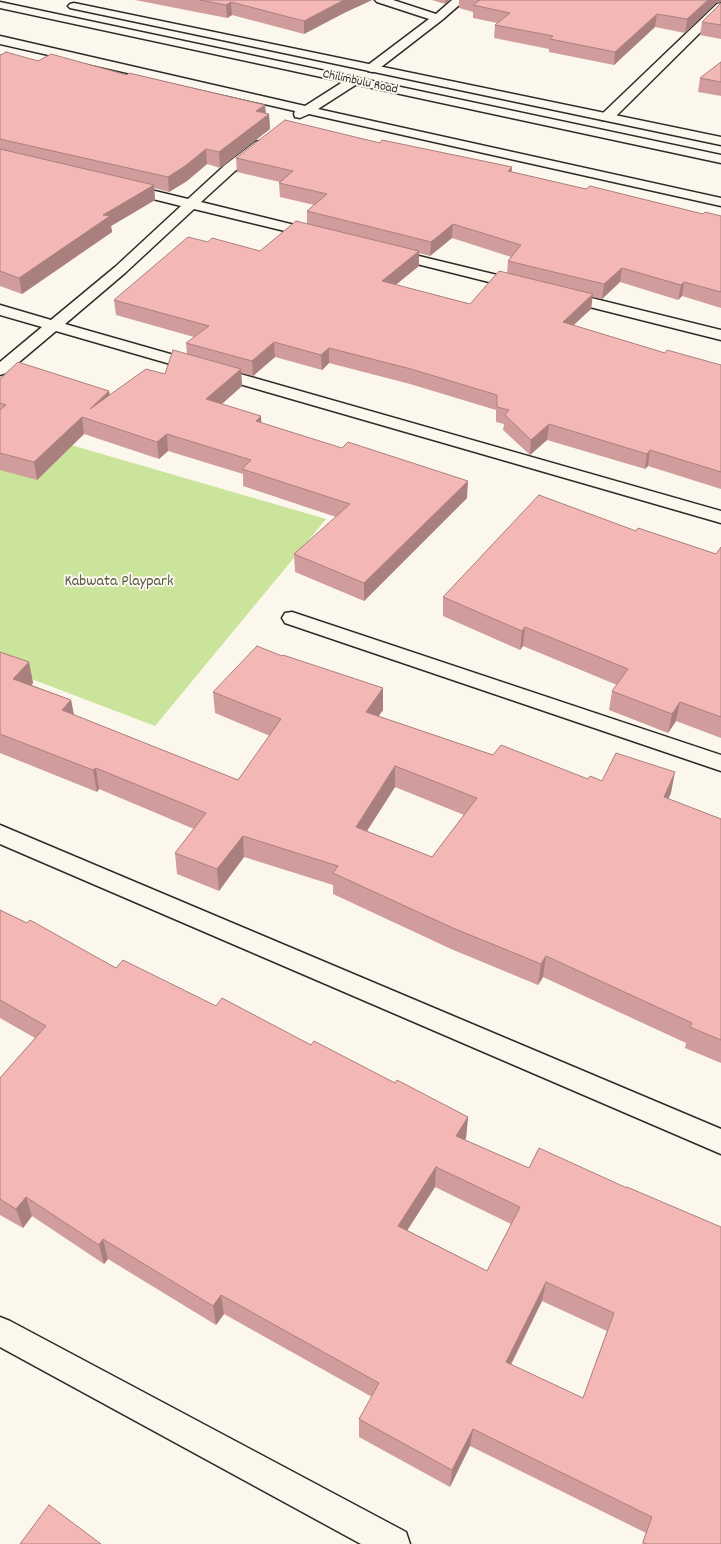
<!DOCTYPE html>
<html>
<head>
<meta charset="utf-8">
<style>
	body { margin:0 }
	canvas { display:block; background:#fbf7ec }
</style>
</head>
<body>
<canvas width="721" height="1544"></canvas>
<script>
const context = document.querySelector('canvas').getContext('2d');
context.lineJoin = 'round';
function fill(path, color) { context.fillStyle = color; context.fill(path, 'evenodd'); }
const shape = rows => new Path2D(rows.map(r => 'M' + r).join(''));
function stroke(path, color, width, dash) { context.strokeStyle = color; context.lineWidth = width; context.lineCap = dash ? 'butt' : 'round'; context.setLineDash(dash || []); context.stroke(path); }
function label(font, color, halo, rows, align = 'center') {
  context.font = font + ' Dekko,sans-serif'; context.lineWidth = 4; context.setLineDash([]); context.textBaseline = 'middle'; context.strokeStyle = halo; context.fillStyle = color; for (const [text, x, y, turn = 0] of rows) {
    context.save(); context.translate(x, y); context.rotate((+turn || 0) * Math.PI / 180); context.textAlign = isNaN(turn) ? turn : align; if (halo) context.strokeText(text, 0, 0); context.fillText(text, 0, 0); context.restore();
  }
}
const green = shape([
	[33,434,326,519,155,726,0,667,0,462]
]);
const minor = shape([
	[375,0,393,0,436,14,452,0,465,0,442,20,376,71,372,72,368,71,366,68,368,65,429,19,377,2,375,0],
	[721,3,721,12,612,120,602,120,601,117,602,114,717,4,721,3],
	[0,36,305,106,349,78,353,77,357,78,359,81,357,84,318,109,721,198,721,206,309,114,300,118,295,117,294,114,295,111,0,44,0,36],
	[260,141,265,142,267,145,265,148,235,171,201,202,323,232,325,235,323,238,318,239,194,209,125,273,65,324,721,511,721,523,56,331,6,373,0,375,0,362,42,327,0,315,0,305,51,320,115,267,181,206,121,191,119,188,121,185,126,184,188,199,225,165,255,142,260,141],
	[390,249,526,282,529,285,526,288,521,290,385,256,383,253,385,250,390,249],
	[563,291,721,330,721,340,558,299,555,296,558,293,563,291],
	[292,612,721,755,721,771,285,623,282,618,285,613,292,612],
	[0,825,721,1129,721,1154,0,844,0,825],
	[0,1317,10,1321,406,1532,410,1544,361,1544,0,1347,0,1317]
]);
const secondary = shape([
	[0,2,721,155,721,163,0,8,0,2],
	[74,3,721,137,721,145,70,8,68,6,70,4,74,3]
]);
const wall = shape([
	[135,0,372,0,344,13,304,34,232,15,227,18],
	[432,0,450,0,445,4],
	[459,0,721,0,721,2,716,3,685,33,655,27,614,65,549,52,549,49,494,38,495,25,497,23,473,18,473,12,459,8],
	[721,3,721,39,700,35,702,22],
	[0,54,127,75,265,105,266,114,269,114,270,129,220,168,207,164,187,181,169,192,154,188,155,200,111,226,112,232,22,294,0,286],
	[721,62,721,96,698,92,700,78],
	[380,143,512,172,586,189,703,214,721,216,721,308,682,296,678,300,620,282,602,299,592,297,591,309,573,325,665,353,721,365,721,489,648,466,645,469,547,440,530,455,503,430,504,424,496,422,496,410,410,384,329,363,322,370,275,357,253,376,241,373,242,386,222,404,262,423,467,498,364,601,295,572,294,554,336,517,243,486,243,474,168,451,159,459,84,434,37,480,0,470,0,379,109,391,110,395,165,374,187,354,186,343,194,337,116,315,114,300,208,242,260,251,307,223,307,211,314,205,280,197,279,183,280,182,237,172,236,158],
	[452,238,511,257,508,261,507,273,470,304,395,285,419,266,419,253,430,256],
	[636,531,716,554,721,547,721,738,676,721,668,733,609,710,612,691,617,685,523,646,520,650,443,616,443,597],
	[0,652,29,662,33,683,32,685,71,700,74,715,238,780,270,736,215,713,213,692,282,656,383,688,383,710,378,716,493,755,588,779,671,793,668,799,721,819,721,1063,685,1048,686,1043,543,977,538,985,451,949,333,894,333,885,244,857,219,891,177,874,175,853,194,829,99,789,97,792,0,753],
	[395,787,464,815,432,857,367,831],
	[0,910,116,968,216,1006,311,1045,468,1117,466,1138,465,1140,529,1168,539,1148,721,1544,642,1544,646,1533,470,1446,450,1487,359,1437,359,1419,372,1397,224,1314,216,1325,108,1259,104,1264,32,1216,23,1228,0,1215,0,1078,35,1038,0,1018],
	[435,1187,511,1224,487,1271,407,1230],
	[542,1301,607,1331,583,1398,511,1365]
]);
const shadedWall = shape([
	[344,0,372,0,344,13,304,34,304,21],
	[446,0,450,0,445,4],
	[708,0,721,0,721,2,716,3,685,33,687,19],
	[231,2,232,15,227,18,226,5],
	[657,14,655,27,614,65,615,52],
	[265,105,266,117,269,114,270,129,220,168,219,152,256,111],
	[206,149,207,164,187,181,169,192,168,177],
	[512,167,511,181,508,171],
	[154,185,155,200,111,226,112,232,22,294,19,278,103,215],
	[453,224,452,238,430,256,431,242],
	[419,251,419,266,382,296,382,281],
	[622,268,620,282,602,299,604,284],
	[684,282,682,296,678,300,681,285],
	[593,294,591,309,561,337,563,322],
	[274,342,275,357,253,376,252,361],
	[329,348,329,363,322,370,321,355],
	[241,369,242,386,208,416,206,399],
	[109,391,112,408,90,409],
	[261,416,262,433,256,421],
	[82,417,84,434,37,480,34,462],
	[549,424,547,440,530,455,531,440],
	[167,434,168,451,159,459,157,442],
	[650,450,648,466,645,469,647,454],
	[468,481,467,498,364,601,364,583],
	[525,627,523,646,520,650,522,631],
	[29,662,33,683,18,700,13,679],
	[383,688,383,710,366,734,366,712],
	[71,700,75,721,62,710],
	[680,702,676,721,668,733,672,714],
	[395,766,395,787,356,848,356,827],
	[96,768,99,789,97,792,93,770],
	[675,772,671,793,659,818,664,797],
	[243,836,244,857,219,891,217,869],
	[546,956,543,977,538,985,541,964],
	[468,1117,466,1138,454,1156,456,1136],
	[436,1167,435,1187,398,1245,398,1226],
	[26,1197,32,1216,23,1228,16,1209],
	[103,1239,108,1259,104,1264,99,1245],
	[546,1282,542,1301,503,1380,506,1362],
	[221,1295,224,1314,216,1325,213,1306],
	[473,1429,470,1446,450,1487,452,1470]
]);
const building = shape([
	[200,0,344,0,304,21,231,2,226,5,200,0],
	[478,0,708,0,687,19,657,14,615,52,550,39,553,36,495,25,510,13,473,5,480,0,478,0],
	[721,3,721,25,702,22,721,3],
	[6,52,38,61,51,54,127,75,129,73,265,105,256,111,269,114,219,152,206,149,185,166,168,177,0,139,0,54,1,55,6,52],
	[721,62,721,82,700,78,721,62],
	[285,120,380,143,382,140,512,167,508,171,586,189,590,186,703,214,705,212,721,216,721,292,684,282,681,285,622,268,604,284,508,261,521,245,453,224,431,242,307,211,327,194,279,183,293,171,236,158,285,120],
	[0,149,154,185,103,215,110,216,19,278,0,271,0,149],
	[296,221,419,251,382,281,470,304,499,271,593,294,563,322,665,353,667,350,721,365,721,472,650,450,647,454,549,424,531,440,505,415,509,410,497,407,497,395,411,369,329,348,321,355,274,342,252,361,186,343,209,326,114,300,188,237,208,242,212,238,260,251,296,221],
	[173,350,241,369,206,399,261,416,256,421,342,448,348,442,468,481,364,583,294,554,350,504,242,469,251,460,167,434,157,442,82,417,34,462,0,453,0,410,6,405,0,403,0,379,18,362,109,391,90,409,146,369,165,374,173,350],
	[539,495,636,531,638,528,716,554,721,547,721,717,680,702,672,714,612,691,628,669,525,627,522,631,443,597,539,495],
	[257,646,282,656,283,655,383,688,366,712,493,755,501,745,588,779,590,776,602,781,616,753,675,772,664,797,721,819,721,1040,690,1027,692,1023,546,956,541,964,453,928,333,873,338,866,243,836,217,869,175,853,206,813,96,768,93,770,0,734,0,652,29,662,13,679,71,700,62,710,238,780,281,719,213,692,257,646],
	[395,766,477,798,432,857,356,827,395,766],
	[0,910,27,923,30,920,116,968,123,960,216,1006,222,998,311,1045,314,1041,395,1083,397,1080,468,1117,456,1136,529,1168,539,1148,627,1188,627,1187,721,1227,721,1544,646,1544,643,1542,652,1517,473,1429,452,1470,359,1419,379,1383,221,1295,213,1306,103,1239,99,1245,26,1197,16,1209,0,1199,0,1078,46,1026,0,1000,0,910],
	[436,1167,520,1207,487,1271,398,1226,436,1167],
	[546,1282,614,1313,583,1398,506,1362,546,1282],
	[49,1505,101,1544,20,1544,49,1505]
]);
const farStreetnames = [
	["Chilimbulu Road",360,83,12]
];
const parkNames = [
	["Kabwata Playpark",119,583]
];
fill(green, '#cae49b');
stroke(minor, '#2b2b2b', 3);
stroke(secondary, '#2b2b2b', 3);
fill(minor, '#fbf7ec');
fill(secondary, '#fbf7ec');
fill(wall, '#d19d9c');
fill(shadedWall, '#aa807f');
fill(building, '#f3b7b5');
stroke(building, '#aa807f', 1);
label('13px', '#2b2b2b', '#fbf7ec', farStreetnames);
label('16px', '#535947', '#fbf7ec', parkNames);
</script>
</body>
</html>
